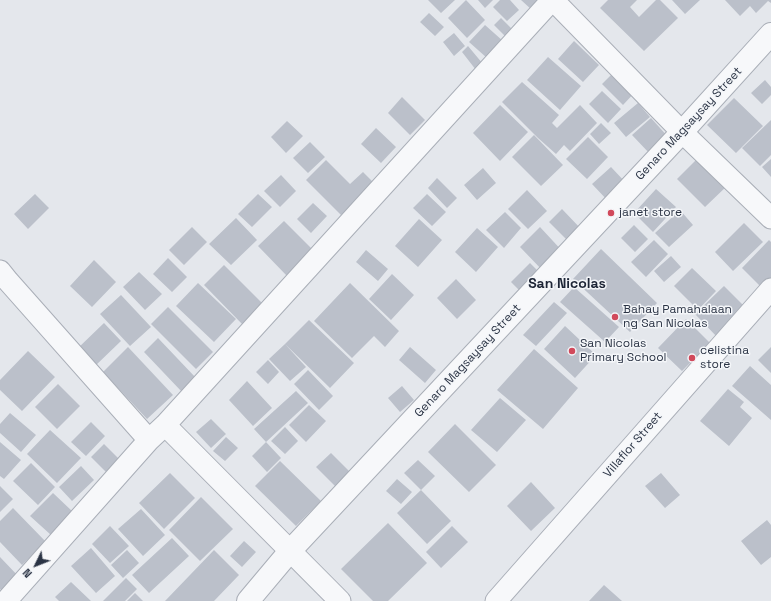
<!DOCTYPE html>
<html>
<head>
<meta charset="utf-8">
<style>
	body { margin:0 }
	#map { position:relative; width:771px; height:601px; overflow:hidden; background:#e4e7ec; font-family:"Space Grotesk",sans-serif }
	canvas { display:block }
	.north { position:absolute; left:16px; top:545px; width:40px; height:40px; -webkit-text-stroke:3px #f4f6f9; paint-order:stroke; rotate:227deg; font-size:11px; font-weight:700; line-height:16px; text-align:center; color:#2b3445 }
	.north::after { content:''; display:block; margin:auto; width:14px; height:18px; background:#2b3445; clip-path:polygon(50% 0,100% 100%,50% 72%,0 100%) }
</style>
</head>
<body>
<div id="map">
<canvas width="771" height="601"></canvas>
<div class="north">N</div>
</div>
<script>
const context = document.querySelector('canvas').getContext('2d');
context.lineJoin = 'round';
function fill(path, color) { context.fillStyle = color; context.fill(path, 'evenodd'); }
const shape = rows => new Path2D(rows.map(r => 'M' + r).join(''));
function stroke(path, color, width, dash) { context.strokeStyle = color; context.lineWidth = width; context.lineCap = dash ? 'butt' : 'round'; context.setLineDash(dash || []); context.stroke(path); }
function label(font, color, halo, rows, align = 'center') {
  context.font = font + ' "Space Grotesk",sans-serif'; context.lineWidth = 3; context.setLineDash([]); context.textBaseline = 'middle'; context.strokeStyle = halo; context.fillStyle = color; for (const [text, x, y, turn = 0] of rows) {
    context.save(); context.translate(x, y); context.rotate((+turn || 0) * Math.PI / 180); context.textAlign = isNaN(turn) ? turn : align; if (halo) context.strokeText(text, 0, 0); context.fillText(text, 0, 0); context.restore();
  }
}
const building = shape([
	[428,0,455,0,441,13],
	[466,0,485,20,467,38,448,18],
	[478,0,493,0,485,8],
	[500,0,510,0,519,10,507,21,493,7],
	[521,0,541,0,532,10],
	[608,0,637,0,630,7,639,17,656,0,660,0,678,18,644,51,600,8],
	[672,0,700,0,685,14],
	[725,0,771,0,771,3,768,1,756,13,750,6,740,16],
	[429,13,444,27,435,36,420,22],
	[501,18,514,31,507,38,494,25],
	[485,25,503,41,487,58,469,42],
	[454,33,465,46,454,56,443,42],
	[574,41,599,65,583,82,558,59],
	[468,46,483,64,476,70,462,52],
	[548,57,581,86,560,110,527,80],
	[617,69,637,90,623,105,602,84],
	[765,80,771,87,771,95,762,104,751,93],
	[522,82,559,115,552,123,557,128,580,105,597,123,570,151,564,145,556,154,538,138,502,102],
	[602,91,621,109,608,123,589,104],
	[402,97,425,120,410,135,388,113],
	[734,98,763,126,736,153,707,125],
	[638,103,650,117,626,137,614,123],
	[500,105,528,132,500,161,473,133],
	[651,118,669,138,651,155,632,135],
	[771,120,771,155,760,166,742,148],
	[287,121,303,136,286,153,271,137],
	[601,123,611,133,599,144,590,134],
	[376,128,396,147,381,163,361,144],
	[534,135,563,165,541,186,512,157],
	[588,137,608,157,587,179,566,159],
	[310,142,325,157,308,173,293,158],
	[700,156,728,185,705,207,677,179],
	[771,159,771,177,762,167],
	[326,160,350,184,363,172,375,184,341,215,306,180],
	[611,167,627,184,609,202,592,184],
	[483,168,496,183,477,200,464,185],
	[281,175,296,191,280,207,264,191],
	[437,178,457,198,447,208,428,188],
	[656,189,676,207,653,232,634,213],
	[527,190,547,211,528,229,508,209],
	[35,194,49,208,28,229,14,214],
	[258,194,272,207,252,227,238,214],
	[427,194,446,212,432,226,413,208],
	[313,203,327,216,311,233,297,219],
	[562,209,582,230,569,242,549,222],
	[680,210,693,225,669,247,655,233],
	[505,212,521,228,504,248,486,230],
	[236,218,257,240,231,265,209,244],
	[419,219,442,240,418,267,395,246],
	[284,221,313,250,287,276,258,246],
	[744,223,763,242,733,271,715,252],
	[634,225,648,239,635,252,621,238],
	[192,227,207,242,184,265,169,250],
	[540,227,565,254,545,273,520,247],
	[477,228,498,247,476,272,455,252],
	[654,240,668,254,646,277,631,262],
	[769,240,771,242,771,283,764,290,742,268],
	[601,249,657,303,630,332,573,279],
	[366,250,388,269,378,281,356,262],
	[671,256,681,267,664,282,654,271],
	[168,258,187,277,172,292,153,274],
	[94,260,116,282,92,307,70,286],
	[530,263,543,276,524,295,511,282],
	[224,265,264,305,243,325,204,285],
	[692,268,716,291,698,310,674,286],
	[139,272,162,294,145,310,123,287],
	[392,274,414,295,391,320,369,299],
	[456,279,476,300,457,319,437,298],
	[198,283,236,319,214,342,176,306],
	[350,283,399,331,385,347,374,336,352,358,314,321],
	[724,286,747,309,718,338,695,314],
	[574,287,619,327,605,342,560,302],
	[121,295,151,327,130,346,100,314],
	[554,302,567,313,536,346,523,335],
	[168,307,213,352,196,369,151,324],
	[686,319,710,343,682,371,658,348],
	[309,320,354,363,330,388,285,344],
	[104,323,121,341,94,367,77,349],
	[565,326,596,355,575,378,544,349],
	[158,338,196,378,182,392,144,352],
	[285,344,306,367,290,381,269,359],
	[128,347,173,395,147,419,103,372],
	[410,347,436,370,425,383,399,360],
	[771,347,771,373,758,360],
	[534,349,578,388,543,429,497,390],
	[28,351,55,377,22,411,0,390,0,380],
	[268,360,279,372,268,384,256,372],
	[750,366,771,385,771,420,732,386],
	[308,370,333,396,319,410,294,384],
	[247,381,272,408,253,426,229,400],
	[58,384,80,406,57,429,35,407],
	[402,386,414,400,400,412,388,398],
	[728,389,744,402,740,407,752,418,729,446,700,421],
	[296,391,308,403,266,442,281,458,267,472,252,456,266,442,254,429],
	[500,398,526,420,497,452,471,430],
	[309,405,326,421,306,442,289,425],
	[10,413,36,435,21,452,0,433,0,424],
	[211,419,226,434,211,448,196,432],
	[91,422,105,436,86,456,71,442],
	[455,424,496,465,469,492,428,452],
	[285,427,298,441,285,454,271,441],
	[50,430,81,458,57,483,27,454],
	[226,437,238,448,225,461,213,451],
	[0,442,21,460,4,479,0,476],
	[104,444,120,460,107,473,91,457],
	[331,453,352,474,337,488,316,467],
	[418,460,435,476,421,490,404,473],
	[280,461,321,501,296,526,255,486],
	[31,463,55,487,38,505,13,481],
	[81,466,94,480,72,501,59,487],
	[170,473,195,498,164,529,139,503],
	[661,473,680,495,665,508,645,486],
	[397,479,412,492,401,504,386,491],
	[531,482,555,508,531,531,507,506],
	[0,486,13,499,0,512],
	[421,490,451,521,427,544,397,513],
	[53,493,73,512,51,535,30,516],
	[201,497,233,529,200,561,169,530],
	[13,508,46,542,22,565,0,542,0,521],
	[141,509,165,535,143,556,118,529],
	[767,520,771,525,771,557,761,565,741,541],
	[388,523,427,563,388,601,373,601,341,569],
	[110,526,129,546,110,563,92,544],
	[452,526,468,542,441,568,426,552],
	[172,538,189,556,149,593,132,575],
	[244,541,256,552,242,567,230,556],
	[91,548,115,576,96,593,71,566],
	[127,550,139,563,123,578,111,565],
	[214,550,239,575,214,601,165,601],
	[0,557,20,578,4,593,0,589],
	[126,578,137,589,125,601,103,601],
	[71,582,91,601,59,601,55,597],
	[604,585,622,601,589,601],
	[135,593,143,601,127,601]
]);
const minor = shape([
	[553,0,682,132,771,218],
	[0,271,8,281,149,440],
	[165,425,340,601],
	[6,601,149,440,165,425,552,0],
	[496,601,771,289]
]);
const tertiary = shape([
	[248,601,290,551,682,132,771,34]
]);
const markers = [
	[611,213,4,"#d1495b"],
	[615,317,4,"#d1495b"],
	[572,351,4,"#d1495b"],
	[692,358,4,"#d1495b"]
];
const streetNames = [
	["Genaro Magsaysay Street",689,124,-47],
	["Genaro Magsaysay Street",468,361,-47],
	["Villaflor Street",633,445,-49]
];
const poiNames = [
	["janet store",619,213],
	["Bahay Pamahalaan",623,310],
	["ng San Nicolas",623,324],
	["San Nicolas",580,344],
	["Primary School",580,358],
	["celistina",700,351],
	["store",700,365]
];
const quarterNames = [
	["San Nicolas",567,284]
];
fill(building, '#bbc0ca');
stroke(minor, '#a9aeb7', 23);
stroke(tertiary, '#a9aeb7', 24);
stroke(minor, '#f7f8fa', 21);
stroke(tertiary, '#f7f8fa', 22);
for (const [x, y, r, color] of markers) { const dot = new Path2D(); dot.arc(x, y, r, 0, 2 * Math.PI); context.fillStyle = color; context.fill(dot); stroke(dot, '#f4f6f9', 1.5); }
label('12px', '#2b3445', '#f4f6f9', streetNames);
label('12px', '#2b3445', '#f4f6f9', poiNames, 'left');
label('bold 14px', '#1d2536', '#f4f6f9', quarterNames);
</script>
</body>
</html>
